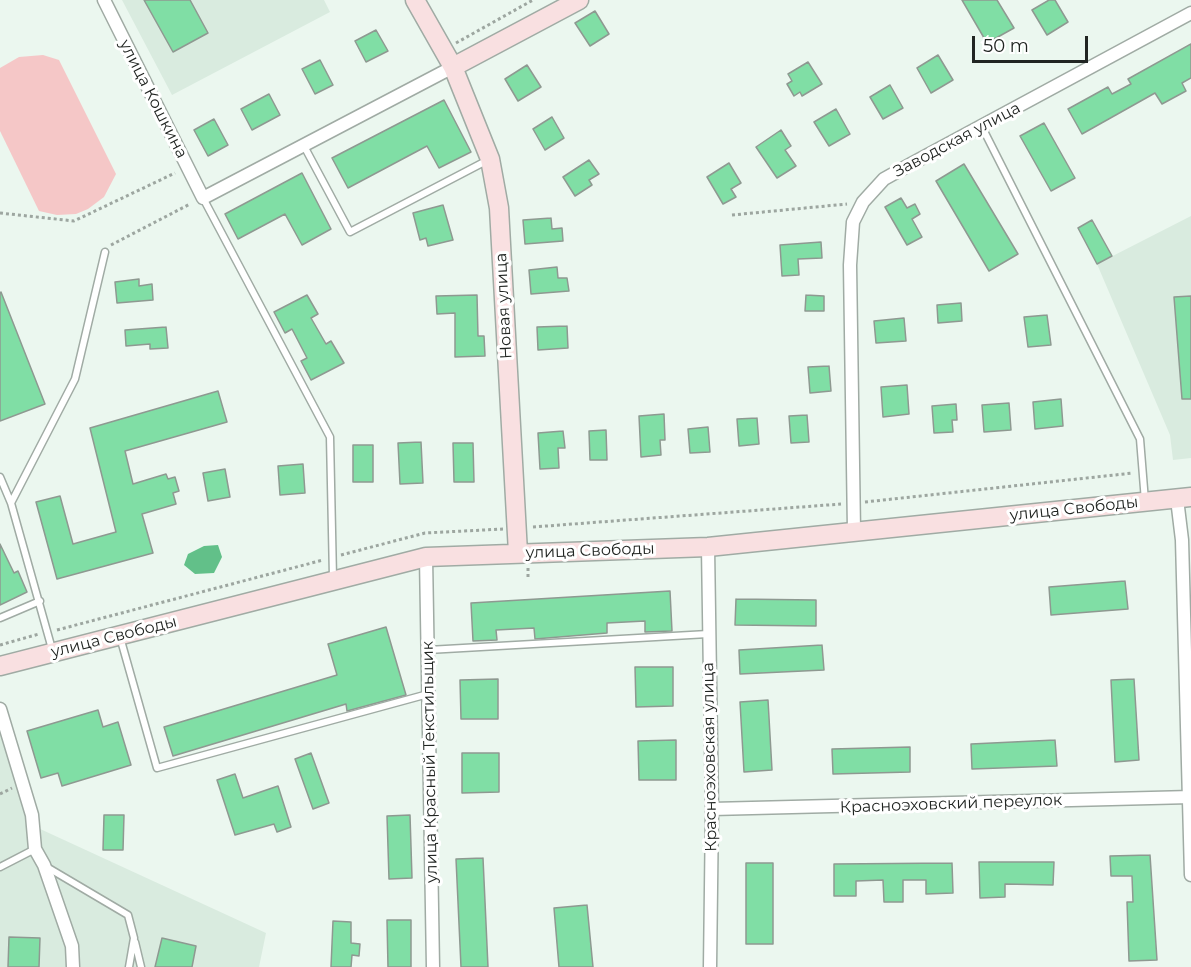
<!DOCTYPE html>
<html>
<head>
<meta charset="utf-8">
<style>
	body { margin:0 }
	#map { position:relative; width:1191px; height:967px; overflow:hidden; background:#ebf7ef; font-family:Montserrat,sans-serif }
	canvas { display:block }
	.scale { position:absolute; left:972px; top:36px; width:116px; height:27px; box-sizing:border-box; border:3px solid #212522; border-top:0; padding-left:8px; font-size:18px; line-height:21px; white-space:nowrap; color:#212522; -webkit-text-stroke:4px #fff; paint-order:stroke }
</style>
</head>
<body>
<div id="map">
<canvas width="1191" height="967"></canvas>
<div class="scale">50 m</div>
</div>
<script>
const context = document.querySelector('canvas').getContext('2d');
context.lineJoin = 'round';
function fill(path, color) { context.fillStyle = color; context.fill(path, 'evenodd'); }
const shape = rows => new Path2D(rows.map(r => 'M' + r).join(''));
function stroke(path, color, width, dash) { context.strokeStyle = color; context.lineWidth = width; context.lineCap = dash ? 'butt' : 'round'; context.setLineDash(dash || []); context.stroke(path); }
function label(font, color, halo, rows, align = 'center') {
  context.font = font + ' Montserrat,sans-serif'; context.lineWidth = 6; context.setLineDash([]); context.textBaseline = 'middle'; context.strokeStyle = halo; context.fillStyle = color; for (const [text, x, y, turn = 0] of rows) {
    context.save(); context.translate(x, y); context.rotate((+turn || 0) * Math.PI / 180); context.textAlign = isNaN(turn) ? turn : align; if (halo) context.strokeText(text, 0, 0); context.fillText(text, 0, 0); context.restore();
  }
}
const built = shape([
	[122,0,324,0,330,12,172,95],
	[1191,216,1191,458,1173,460,1170,435,1097,264],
	[0,710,38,828,266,933,259,967,0,967]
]);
const green = shape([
	[43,55,59,60,116,174,104,197,88,209,76,214,57,215,39,211,0,131,0,68,19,57]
]);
const water = shape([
	[218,545,222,557,214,573,195,574,184,565,188,554,204,546]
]);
const building = shape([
	[144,0,190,0,208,33,173,52,144,0],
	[962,0,997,0,1014,28,987,43,962,0],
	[1049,0,1055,0,1068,22,1047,35,1032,10,1049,0],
	[595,11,609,34,590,46,575,23,595,11],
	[376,30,388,51,366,62,355,41,376,30],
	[1191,44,1191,78,1182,83,1186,91,1162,104,1155,93,1082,134,1068,109,1108,87,1112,94,1131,84,1128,79,1191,44],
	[938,55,953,80,931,93,917,68,938,55],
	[320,60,333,85,315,94,302,69,320,60],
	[808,62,822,84,802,96,800,92,794,96,787,84,792,81,788,74,808,62],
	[527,65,541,87,518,101,505,79,527,65],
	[890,85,903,108,883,119,870,97,890,85],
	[269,94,280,115,252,130,241,109,269,94],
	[444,100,471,152,439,168,427,146,348,188,332,158,444,100],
	[836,109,850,134,829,146,814,122,836,109],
	[552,117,564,138,545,150,533,129,552,117],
	[214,119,228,145,208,156,194,130,214,119],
	[1044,123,1075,178,1051,191,1020,136,1044,123],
	[781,130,791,146,785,150,796,166,777,178,756,147,781,130],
	[589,160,599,174,589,180,592,185,575,196,563,177,589,160],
	[729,163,741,183,731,189,736,197,723,204,707,177,729,163],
	[964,164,1018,254,989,271,936,181,964,164],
	[302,173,331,229,302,245,285,214,238,239,225,214,302,173],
	[901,198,907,208,915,204,920,214,912,219,922,237,907,245,885,207,901,198],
	[443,205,453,240,428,246,426,238,420,240,413,213,443,205],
	[551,218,552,229,562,228,563,241,525,244,523,220,551,218],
	[1092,220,1112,256,1097,264,1078,228,1092,220],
	[821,242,822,258,798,259,799,275,782,276,780,245,821,242],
	[557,267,558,278,567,278,569,291,531,294,529,270,557,267],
	[139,279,139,286,152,284,153,300,117,303,115,282,139,279],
	[1,292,45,404,0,421,0,293,1,292],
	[307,295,318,314,311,318,326,344,331,341,344,363,311,380,301,361,307,358,292,329,285,333,274,312,307,295],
	[477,295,478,336,484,336,485,356,455,357,455,313,437,314,436,296,477,295],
	[806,295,824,296,824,311,805,311,806,295],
	[1191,296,1191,399,1182,399,1174,297,1191,296],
	[961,303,962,321,938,323,937,305,961,303],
	[1047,315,1051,345,1028,347,1024,317,1047,315],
	[904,318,906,341,876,343,874,321,904,318],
	[567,326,568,348,538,350,537,327,567,326],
	[166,327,168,348,150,349,150,344,126,346,125,330,166,327],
	[829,366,831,391,810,393,808,367,829,366],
	[907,385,909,414,883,417,881,387,907,385],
	[218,391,227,422,125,451,133,484,166,474,168,479,175,477,179,491,173,493,176,504,142,514,153,553,57,579,36,502,60,496,73,544,116,532,90,428,218,391],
	[1061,399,1063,426,1035,429,1033,402,1061,399],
	[1009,403,1011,430,984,432,982,405,1009,403],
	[956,404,957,420,952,420,953,432,934,433,932,406,956,404],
	[664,414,665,440,660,440,661,455,641,457,639,416,664,414],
	[807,415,809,442,791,443,789,416,807,415],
	[757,418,759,444,739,446,737,419,757,418],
	[708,427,710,452,690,453,688,429,708,427],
	[606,430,607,460,590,460,589,431,606,430],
	[563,431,565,448,558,448,559,468,540,469,538,433,563,431],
	[421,442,423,483,400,484,398,443,421,442],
	[453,443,473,443,474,482,454,482,453,443],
	[353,445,373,445,373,482,353,482,353,445],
	[303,464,305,493,280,495,278,466,303,464],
	[225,469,230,497,208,501,203,473,225,469],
	[0,544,14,573,18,571,27,592,0,605,0,544],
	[1125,581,1128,609,1051,615,1049,587,1125,581],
	[670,591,672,631,645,632,645,621,607,623,607,633,535,639,534,628,496,630,497,640,473,641,471,603,670,591],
	[736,599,816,600,816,626,735,625,736,599],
	[386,627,406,695,347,711,346,704,173,756,164,727,337,675,328,644,386,627],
	[822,645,824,670,740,674,739,650,822,645],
	[635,667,673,667,673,706,636,707,635,667],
	[498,679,498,719,461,719,460,680,498,679],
	[1134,679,1139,760,1115,762,1111,680,1134,679],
	[768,700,772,770,744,772,740,702,768,700],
	[98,710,103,727,118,722,131,765,62,786,58,773,41,778,27,731,98,710],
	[676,740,676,780,639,780,638,741,676,740],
	[1055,740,1057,766,972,769,971,744,1055,740],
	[910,747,910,772,833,774,832,749,910,747],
	[311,753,329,803,313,809,295,759,311,753],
	[462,753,499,753,499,792,462,793,462,753],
	[235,774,243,798,278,786,291,827,277,832,274,824,235,835,217,780,235,774],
	[104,815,124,815,123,850,103,850,104,815],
	[410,815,412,878,389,879,387,816,410,815],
	[1150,855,1157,960,1129,961,1127,902,1133,902,1132,876,1111,876,1110,856,1150,855],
	[483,858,488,967,461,967,456,859,483,858],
	[979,862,1054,862,1053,885,1005,884,1005,897,980,898,979,862],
	[746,863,773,863,773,944,746,944,746,863],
	[952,863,953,893,926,894,926,880,903,880,903,902,884,902,883,880,856,881,856,896,834,896,834,864,952,863],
	[587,905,593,967,559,967,554,908,587,905],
	[387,920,411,920,411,967,388,967,387,920],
	[333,921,351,922,351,943,360,944,359,956,352,955,351,967,331,967,333,921],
	[9,937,40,938,39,967,8,967,9,937],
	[162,938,196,946,192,967,155,967,162,938]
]);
const path = shape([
	[456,43,533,0],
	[0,213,74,221,175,173],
	[732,215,847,204],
	[111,245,190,204],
	[865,502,1133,473],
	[533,527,841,504],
	[341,555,425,533,503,529],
	[528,568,528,577],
	[57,630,323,560],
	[0,645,39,634],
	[0,794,12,788]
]);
const lane = shape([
	[982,127,1140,439,1145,501],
	[304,146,350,232,488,160],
	[203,198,330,437,333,578],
	[0,477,11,503],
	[0,618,40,601],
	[120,637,157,768,428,694],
	[52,649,11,503,75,379,105,252],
	[428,650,708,634],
	[45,866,128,915,134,938,129,967],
	[0,867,35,849],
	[135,942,141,967]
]);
const street = shape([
	[104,0,203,198,453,67],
	[1177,499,1182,540,1191,875],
	[854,531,850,265,853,222,863,202,884,179,911,164,1191,13],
	[708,547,712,809,710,967],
	[426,557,433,967],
	[0,709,32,815,35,849,44,865,72,946,73,967],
	[712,809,1191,797]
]);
const secondary = shape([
	[415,0,453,67,490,159,499,208,518,553],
	[453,67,579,0],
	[0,666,426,557,708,547,1191,497]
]);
const streetNames = [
	["улица Кошкина",153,99,63],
	["Заводская улица",957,140,-28],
	["Новая улица",504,306,-93],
	["улица Свободы",1074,509,-6],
	["улица Свободы",590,551,-2],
	["улица Свободы",114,637,-14],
	["Красноэховская улица",710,757,-91],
	["улица Красный Текстильщик",430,762,-91],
	["Красноэховский переулок",951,804,-2]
];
fill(built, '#d9ebdf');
fill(green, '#f5c7c7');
fill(water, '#62c089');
fill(building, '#80dea5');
stroke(building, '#8e9991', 1.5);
stroke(lane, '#a0aba4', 9);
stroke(street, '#a0aba4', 15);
stroke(secondary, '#a0aba4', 21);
stroke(path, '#9da6a0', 3, [3, 3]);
stroke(lane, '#fff', 6);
stroke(street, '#fff', 12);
stroke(secondary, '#f9e0e1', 18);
label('16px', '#212522', '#fff', streetNames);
</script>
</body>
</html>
